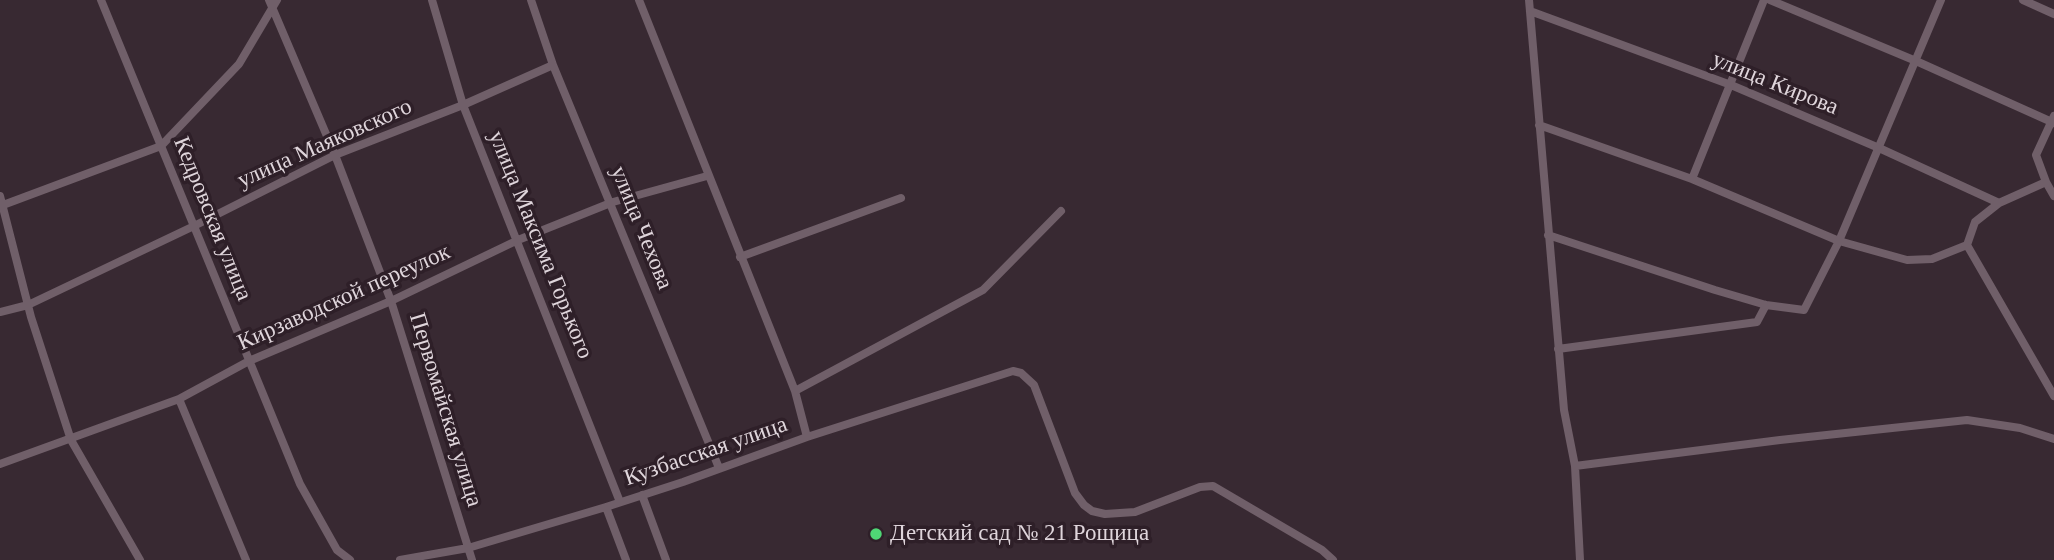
<!DOCTYPE html>
<html>
<head>
<meta charset="utf-8">
<style>
	body { margin:0 }
	canvas { display:block; background:#382932 }
</style>
</head>
<body>
<canvas width="2054" height="560"></canvas>
<script>
const context = document.querySelector('canvas').getContext('2d');
context.lineJoin = 'round';
const shape = rows => new Path2D(rows.map(r => 'M' + r).join(''));
function stroke(path, color, width, dash) { context.strokeStyle = color; context.lineWidth = width; context.lineCap = dash ? 'butt' : 'round'; context.setLineDash(dash || []); context.stroke(path); }
function label(font, color, halo, rows, align = 'center') {
  context.font = font + ' Georgia,serif'; context.lineWidth = 7; context.setLineDash([]); context.textBaseline = 'middle'; context.strokeStyle = halo; context.fillStyle = color; for (const [text, x, y, turn = 0] of rows) {
    context.save(); context.translate(x, y); context.rotate((+turn || 0) * Math.PI / 180); context.textAlign = isNaN(turn) ? turn : align; if (halo) context.strokeText(text, 0, 0); context.fillText(text, 0, 0); context.restore();
  }
}
const minor = shape([
	[101,0,300,484,337,550,350,560],
	[269,0,335,155,391,301,472,560],
	[432,0,463,105,620,502],
	[531,0,553,65,719,468],
	[639,0,795,391,807,437],
	[1529,0,1564,410,1575,466,1780,440,1967,420,2020,428,2054,439],
	[1770,0,1916,61,2054,123],
	[2023,0,2054,14],
	[1530,11,1731,85,1879,148,1999,203],
	[2054,116,2036,155,2046,182,2054,196],
	[1539,125,1692,179,1839,241,1907,260,1932,259,1967,245],
	[1692,179,1764,0],
	[0,196,31,317,71,440,140,560],
	[3,205,161,146,239,64,277,0],
	[1548,235,1715,290,1766,305,1804,310,1839,241,1941,0],
	[1967,245,2054,396],
	[1967,245,1975,222,1999,203,2046,182],
	[740,257,901,198],
	[0,312,28,305,194,226,335,155,463,105,553,65],
	[1558,349,1757,322,1766,305],
	[795,391,983,290,1061,211],
	[179,399,246,560],
	[0,464,179,399,249,361,391,301,518,240,613,202,707,176],
	[1575,466,1580,560],
	[642,495,666,560],
	[606,507,626,560],
	[400,560,468,548,606,507,683,482,807,437,1013,371,1021,373,1034,385,1075,493,1084,505,1092,511,1105,514,1135,512,1200,487,1213,486,1322,550,1333,560]
]);
const markers = [
	[876,534,7,"#4fd675"]
];
const streetNames = [
	["улица Кирова",1775,84,22],
	["улица Маяковского",325,144,-24],
	["Кедровская улица",212,219,68],
	["улица Чехова",641,228,68],
	["улица Максима Горького",540,245,68],
	["Кирзаводской переулок",344,298,-24],
	["Первомайская улица",445,410,73],
	["Кузбасская улица",706,452,-19]
];
const poiNames = [
	["Детский сад № 21 Рощица",890,534]
];
stroke(minor, '#705f69', 8);
for (const [x, y, r, color] of markers) { const dot = new Path2D(); dot.arc(x, y, r, 0, 2 * Math.PI); context.fillStyle = color; context.fill(dot); stroke(dot, '#2e1f28', 2.5); }
label('23px', '#dfd5db', '#2e1f28', streetNames);
label('23px', '#dfd5db', '#2e1f28', poiNames, 'left');
</script>
</body>
</html>
